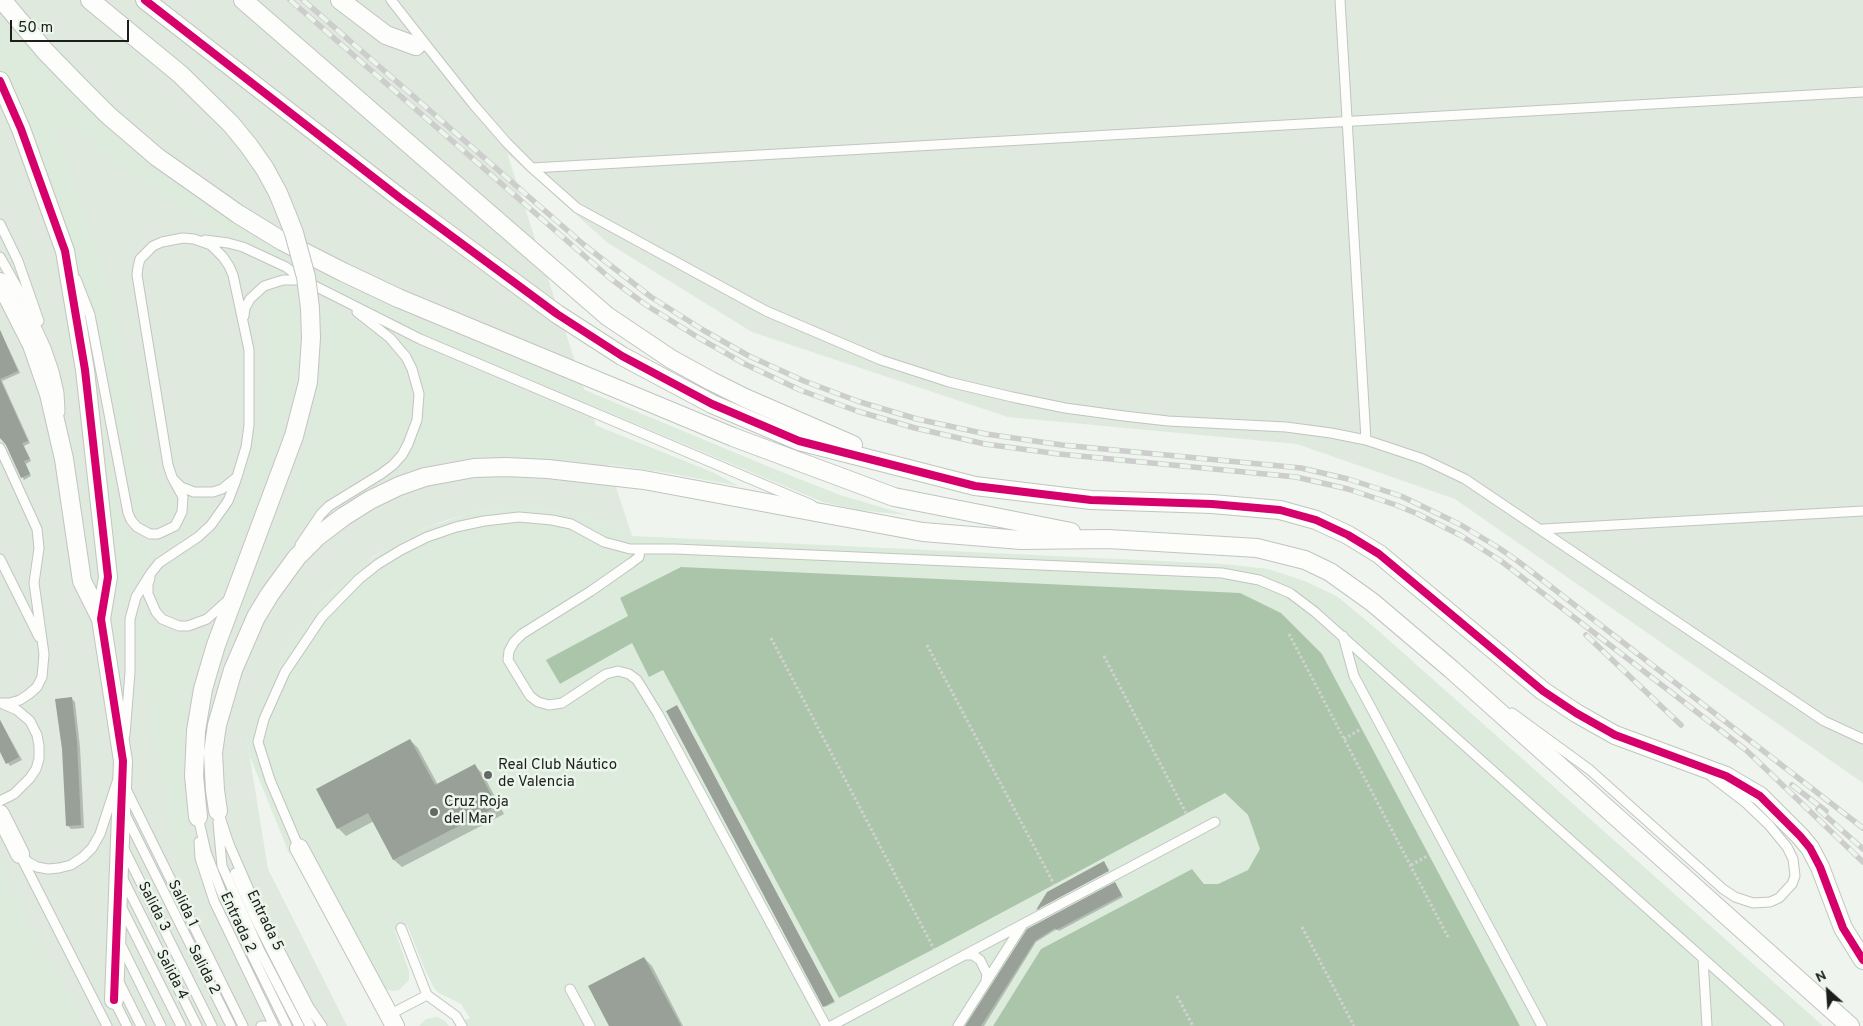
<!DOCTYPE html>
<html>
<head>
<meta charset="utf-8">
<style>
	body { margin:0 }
	#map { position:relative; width:1863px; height:1026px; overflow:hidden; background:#eff4ee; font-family:Overpass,sans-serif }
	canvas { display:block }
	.north { position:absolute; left:1803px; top:966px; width:50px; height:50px; -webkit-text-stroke:4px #edf6ec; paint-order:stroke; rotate:334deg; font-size:14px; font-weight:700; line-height:20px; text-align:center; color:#1b1e1b }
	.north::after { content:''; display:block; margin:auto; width:18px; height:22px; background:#1b1e1b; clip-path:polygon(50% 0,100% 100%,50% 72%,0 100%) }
	.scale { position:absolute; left:10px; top:20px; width:119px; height:22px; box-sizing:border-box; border:2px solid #1b1e1b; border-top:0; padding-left:6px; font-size:15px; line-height:18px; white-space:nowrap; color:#1b1e1b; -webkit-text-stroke:4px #edf6ec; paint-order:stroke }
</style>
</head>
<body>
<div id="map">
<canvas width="1863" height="1026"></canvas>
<div class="north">N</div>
<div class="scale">50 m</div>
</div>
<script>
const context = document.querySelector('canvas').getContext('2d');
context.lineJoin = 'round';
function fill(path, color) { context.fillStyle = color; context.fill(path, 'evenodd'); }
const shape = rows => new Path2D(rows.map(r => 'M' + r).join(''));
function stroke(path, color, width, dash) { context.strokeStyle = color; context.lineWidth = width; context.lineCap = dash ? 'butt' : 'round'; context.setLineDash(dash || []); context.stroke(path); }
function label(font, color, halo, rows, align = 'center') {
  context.font = font + ' Overpass,sans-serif'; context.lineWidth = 5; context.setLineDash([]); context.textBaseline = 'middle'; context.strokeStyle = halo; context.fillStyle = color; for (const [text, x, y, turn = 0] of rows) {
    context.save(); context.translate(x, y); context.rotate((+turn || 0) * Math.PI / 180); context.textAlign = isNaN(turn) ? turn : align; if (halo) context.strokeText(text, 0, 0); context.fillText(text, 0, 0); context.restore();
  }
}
const built = shape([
	[0,0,1863,0,1863,783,1455,499,1297,444,1008,417,752,332,608,243,507,153,632,536,617,527,568,513,532,508,504,508,469,513,441,522,418,531,374,556,335,589,318,606,300,631,280,663,247,740,268,869,347,1026,0,1026]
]);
const green = shape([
	[0,18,42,65,82,105,142,160,224,218,287,259,288,262,172,200,118,162,70,123,56,129,89,224,114,311,143,466,176,503,173,511,163,522,152,524,142,521,137,513,100,335,90,298,62,210,0,58],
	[317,274,367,299,774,469,840,495,907,515,858,510,823,502,434,340,318,278],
	[275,291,285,291,295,294,297,334,297,362,293,392,283,429,231,572,216,595,201,609,188,615,176,614,165,608,158,597,157,585,163,573,177,559,196,549,209,539,225,521,246,484,264,409,268,362,267,328,267,304,262,301,264,297],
	[323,305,385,342,394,352,405,370,411,390,411,410,406,431,396,450,382,465,340,487,321,502,265,573,241,615,288,500,307,441,318,393,323,356],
	[396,336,441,359,570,415,712,472,739,486,668,473,584,461,523,457,488,456,455,458,396,471,412,450,422,424,425,402,422,381,411,356],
	[107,457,112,462,119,513,122,525,134,539,158,546,168,543,185,531,191,518,191,503,214,503,206,516,180,538,159,552,137,574,126,596,122,610,105,462],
	[504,508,532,508,568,513,617,527,632,536,1224,564,1268,569,1307,582,1338,597,1374,627,1823,1026,1520,1026,1322,654,620,599,629,616,547,660,560,684,632,643,649,676,663,670,839,998,934,949,1225,793,1248,815,1261,850,1248,870,1218,884,1204,884,1192,869,1041,949,993,1026,454,1026,470,1018,461,1004,439,993,434,988,426,972,407,925,395,931,409,971,409,980,399,990,393,991,383,988,306,845,289,853,250,757,247,740,259,705,280,663,300,631,318,606,355,570,396,542,418,531,469,513],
	[139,618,145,618,163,632,178,638,191,638,205,633,208,635,196,660,183,734,182,777,194,857,191,862,187,865,176,854,162,785,138,647,136,623],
	[0,866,84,1026,0,1026],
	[437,1017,445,1021,449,1026,419,1026,426,1019]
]);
const water = shape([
	[681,567,1240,593,1281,613,1322,654,1520,1026,993,1026,1041,949,1192,869,1204,884,1218,884,1248,870,1260,849,1248,815,1225,793,934,949,839,998,663,670,649,677,632,643,560,684,546,660,628,616,620,598]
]);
const shadow = shape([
	[0,330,20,373,2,381,30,443,24,446,31,461,26,464,31,476,24,480,7,446,0,435],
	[71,698,75,702,80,747,84,828,71,829,67,825],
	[678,708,835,1002,825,1007,824,1006],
	[0,720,22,760,10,766,0,750],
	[410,740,418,748,438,785,475,766,483,774,504,814,402,867,394,860,374,821,346,836,338,828],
	[1105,864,1109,870,1040,906,1040,909,1110,873,1039,910,1038,910,1048,893],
	[1116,885,1123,897,1059,931,1057,929,1036,942,984,1026,968,1026,1028,930],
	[644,958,652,966,683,1026,610,1026]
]);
const building = shape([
	[0,330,18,371,0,379,28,441,22,443,30,459,24,461,30,474,21,478,6,445,0,438],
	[72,697,77,742,81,825,66,826,62,749,55,699],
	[677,705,834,1001,823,1007,666,711],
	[0,720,19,757,6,764,0,752],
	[410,739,435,785,475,764,497,806,393,860,368,813,337,829,316,789],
	[1104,861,1109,871,1036,910,1047,892],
	[1115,882,1122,895,1056,930,1055,928,1035,941,981,1026,965,1026,1027,929],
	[644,957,681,1026,609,1026,588,986]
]);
const path = shape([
	[1289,634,1448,937],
	[771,638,934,949],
	[927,645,1054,884],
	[1104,656,1186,813],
	[1344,739,1361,729],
	[1411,865,1429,855],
	[1302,927,1354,1026],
	[1177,996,1193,1026]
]);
const lane = shape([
	[391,0,427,46],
	[1340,0,1366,440],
	[416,46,427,46,473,104,507,143,532,168,577,208,766,311,881,360,949,382,1012,397,1065,408,1124,416,1168,421,1286,427,1331,433,1366,440,1423,459,1465,479,1824,721,1863,739],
	[532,168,1863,92],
	[0,224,18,261,39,321],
	[205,240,228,243,243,247,286,267,303,280,420,339,812,505],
	[0,257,22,296,46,348,54,371,59,393,60,412],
	[76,279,90,315,128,513,131,520,137,527,150,534,158,534,175,526,182,512,183,497,172,477,168,465,137,275,138,267,140,259,153,246,162,242,183,238,194,239,211,245,223,257,229,266,233,275,249,350,249,425,246,447,237,477,222,489,213,492,194,492,181,487,175,481],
	[244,316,245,308,250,299,264,286,283,280,303,280],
	[0,448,37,529,39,548,34,583,44,654,42,677,37,687,29,694,20,700,10,703,0,703],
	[1543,529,1863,511],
	[300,545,321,514,329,506,381,474,393,465,402,455,408,444,417,420,419,394,412,369,406,357,390,338,357,312],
	[640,549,639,557,631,563,591,591,522,634,514,642,509,651,508,660,530,696,538,702,549,705,562,703,606,674,618,671,629,674,637,680,658,714,826,1026],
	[0,559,39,637],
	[150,578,148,584,148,594,156,612,162,619,179,626,188,626,207,619,228,600],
	[1343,636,1354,676,1542,1026],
	[1512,713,1590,770,1723,889,1735,897,1753,903,1770,902,1779,898,1792,884,1795,876,1793,859,1787,847,1769,825,1746,803,1712,777],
	[125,735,130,672,130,619,136,597,151,573,159,563,198,537,211,525,228,501,236,480],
	[126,789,243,1026],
	[0,801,14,794,30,778,36,769,39,759,39,746,37,735,30,721,17,710,3,704],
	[218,811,229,844,253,899,309,1007,322,1026],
	[125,814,231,1026],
	[198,817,206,852,223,896,287,1026],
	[218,822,222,866,259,949,299,1026],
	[199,842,200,858,214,901,274,1026],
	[299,848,270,780,258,742,264,719,285,672,322,617,359,579,378,564,401,550,427,537,456,527,484,521,519,517,552,520,571,524,604,542,630,549,675,549,1222,573,1259,580,1290,593,1315,612,1779,1026],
	[124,849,212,1026],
	[20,854,28,862,37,867,48,869,59,868,71,865,83,857,92,848,100,834,117,782],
	[22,859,107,1026],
	[235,873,257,922,310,1026],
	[122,877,197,1026],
	[121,906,181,1026],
	[120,943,161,1026],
	[964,955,973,955,980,960,987,974,986,981],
	[1703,958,1707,1026],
	[118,980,141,1026],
	[570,989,590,1026],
	[427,995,456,1016,462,1026],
	[114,1000,127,1026],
	[389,1015,427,995,401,928],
	[261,1026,268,1026],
	[831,1026,1215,822],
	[958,1026,1023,924]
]);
const street = shape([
	[2,0,45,51,77,84,108,115,157,157,238,214,282,241,343,272,398,298,733,437,894,497,1071,532],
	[90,0,180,74,231,124,249,146,265,169,278,193,287,215],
	[145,0,400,198,557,314,622,356,712,404,799,441,975,486,1091,500,1212,504,1280,510,1316,520,1348,535,1379,554,1543,691,1576,713,1615,735,1726,776,1760,796,1800,836,1810,848,1820,867,1843,928,1863,960],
	[243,0,607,316,671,359,711,381,745,398,853,445],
	[340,0,386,35,416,46],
	[0,81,21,129,65,251,85,370,108,577,101,619,123,761,114,1000],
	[0,282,32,345,49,394,64,459,82,581,101,619],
	[218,811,215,790,213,753,217,725,233,670,256,617,270,594,297,557,318,536,343,517,370,500,399,486,425,477,474,468,506,467,548,469,644,480,923,532,1021,540,1108,539,1257,548,1305,560,1330,572,1372,602,1451,669,1850,1026],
	[0,814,20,854],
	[198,817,194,776,196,731,203,689,216,645,294,436,308,382,311,338,310,308],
	[299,848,395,1026]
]);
const rail = shape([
	[290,0,611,279,646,305,699,338,745,364,800,390,857,411,915,428,985,444,1059,454,1296,477,1348,489,1396,505,1418,514,1460,535,1501,561,1746,750,1863,862],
	[303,0,583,244,651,297,703,330,749,356,804,381,860,402,917,419,986,434,1062,445,1301,468,1348,479,1401,496,1461,525,1499,548,1519,562,1863,828],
	[1586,635,1681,725],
	[1792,785,1826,811],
	[1818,809,1863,849]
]);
const streetBridge = shape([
	[287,215,294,233,306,277,310,308]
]);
const cycleway = shape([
	[145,0,400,198,557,314,622,356,712,404,799,441,975,486,1091,500,1212,504,1280,510,1316,520,1348,535,1379,554,1543,691,1576,713,1615,735,1726,776,1760,796,1800,836,1810,848,1820,867,1843,928,1863,960],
	[0,81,21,129,65,251,85,370,108,577,101,619,123,761,114,1000]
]);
const markers = [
	[488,775,5,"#656965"],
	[434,812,5,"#656965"]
];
const poiNames = [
	["Real Club Náutico",498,766],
	["de Valencia",498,783],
	["Cruz Roja",444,803],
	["del Mar",444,820]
];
const streetNames = [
	["Salida 1",182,904,64],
	["Salida 3",153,907,63],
	["Entrada 5",264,921,64],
	["Entrada 2",237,923,65],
	["Salida 2",203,970,63],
	["Salida 4",171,975,63]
];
fill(built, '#dfe9de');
fill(green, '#dcebdb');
fill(water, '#abc5aa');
fill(shadow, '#0003');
fill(building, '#98a097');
stroke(lane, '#c1c5c1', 11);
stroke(street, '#c1c5c1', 20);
stroke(path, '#d1d2d0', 3, [2.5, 2.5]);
stroke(lane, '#fdfdfc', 9);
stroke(street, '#fdfdfc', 18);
stroke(rail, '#cccdcc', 5.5);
stroke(rail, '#edf6ec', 4, [11]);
stroke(streetBridge, '#c1c5c1', 20, []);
stroke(streetBridge, '#fdfdfc', 18);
stroke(cycleway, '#d6006c', 8);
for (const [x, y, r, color] of markers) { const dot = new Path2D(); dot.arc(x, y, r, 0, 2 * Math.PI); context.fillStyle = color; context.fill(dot); stroke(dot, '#edf6ec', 2); }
label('15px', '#1b1e1b', '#edf6ec', poiNames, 'left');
label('15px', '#1b1e1b', '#edf6ec', streetNames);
</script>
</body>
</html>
